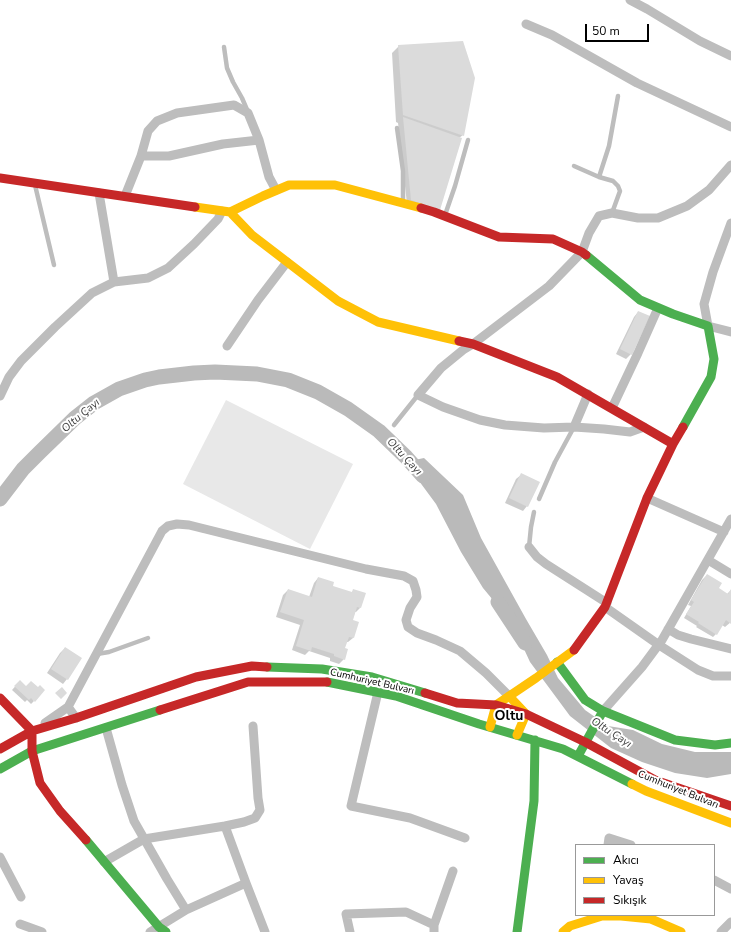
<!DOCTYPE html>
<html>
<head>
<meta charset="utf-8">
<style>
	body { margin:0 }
	#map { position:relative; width:731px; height:932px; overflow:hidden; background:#fff; font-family:"Nunito Sans",sans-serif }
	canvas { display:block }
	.legend { position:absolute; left:575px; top:844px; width:140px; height:72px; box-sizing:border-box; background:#fff; border:1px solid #999; margin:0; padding:5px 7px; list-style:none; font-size:12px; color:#000 }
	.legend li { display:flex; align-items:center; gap:8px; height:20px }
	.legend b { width:20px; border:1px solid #999 }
	.scale { position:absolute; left:585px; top:24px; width:64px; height:18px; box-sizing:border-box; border:2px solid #000; border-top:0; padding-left:5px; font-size:12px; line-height:14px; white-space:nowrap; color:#000; -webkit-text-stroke:3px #fff; paint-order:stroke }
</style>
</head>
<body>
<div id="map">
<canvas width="731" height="932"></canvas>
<ul class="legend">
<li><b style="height:5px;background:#4caf50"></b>Akıcı</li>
<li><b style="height:5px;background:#ffc107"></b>Yavaş</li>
<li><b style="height:5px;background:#c62828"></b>Sıkışık</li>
</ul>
<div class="scale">50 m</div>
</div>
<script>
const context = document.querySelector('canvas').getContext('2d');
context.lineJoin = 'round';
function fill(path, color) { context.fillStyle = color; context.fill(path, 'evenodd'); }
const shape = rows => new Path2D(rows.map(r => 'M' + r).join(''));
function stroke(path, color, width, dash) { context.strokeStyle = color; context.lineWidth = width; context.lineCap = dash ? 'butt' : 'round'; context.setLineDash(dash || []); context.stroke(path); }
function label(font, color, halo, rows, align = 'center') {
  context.font = font + ' "Nunito Sans",sans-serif'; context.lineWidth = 4; context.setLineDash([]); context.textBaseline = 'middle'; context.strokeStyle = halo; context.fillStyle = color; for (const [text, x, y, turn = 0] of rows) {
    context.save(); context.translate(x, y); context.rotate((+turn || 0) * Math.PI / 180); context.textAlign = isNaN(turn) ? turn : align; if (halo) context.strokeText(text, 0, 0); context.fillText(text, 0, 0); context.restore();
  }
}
const green = shape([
	[226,400,353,464,310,549,183,484]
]);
const water = shape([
	[424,458,463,495,481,538,526,619,547,655,558,678,585,710,608,726,633,730,662,744,695,752,731,752,731,774,707,778,675,773,642,762,611,748,570,716,530,662,512,623,483,588,461,552,436,504,405,462]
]);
const shadow = shape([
	[399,46,463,135,459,138,439,209,407,204,398,123,396,122,392,53],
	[638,312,631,354,626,359,616,354,634,317],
	[521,475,527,506,523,511,505,503,516,479],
	[707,575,717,588,727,594,731,590,731,622,725,627,722,625,716,634,713,637,696,627,697,626,684,618,691,606,688,605,702,580],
	[318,578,332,587,351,593,354,590,360,608,356,612,355,612,352,621,353,638,348,642,346,642,344,649,344,659,339,664,330,661,330,658,309,651,305,655,292,650,300,625,276,617,283,595,288,590,309,597,314,583],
	[65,648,67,679,63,684,47,673,60,653],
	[20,681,34,701,31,704,27,700,25,702,12,690]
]);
const river = shape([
	[0,499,23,469,40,452,75,418,94,403,119,389,145,380,159,377,194,373,215,372,257,374,288,380,318,392,348,409,379,431,406,457,423,476],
	[498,602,525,643]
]);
const building = shape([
	[463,41,475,78,464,136,403,115,398,45],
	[403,117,462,138,440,210,411,200],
	[638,311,650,316,632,355,620,349],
	[521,473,540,482,528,507,509,498],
	[707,574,722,583,719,588,728,594,731,589,731,624,726,620,717,635,698,623,699,622,686,614,694,602,691,600],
	[318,577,334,582,333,586,352,592,353,589,366,593,361,608,357,607,353,620,359,622,354,638,349,637,345,648,348,649,345,660,334,656,334,654,312,647,311,651,296,646,304,620,280,612,288,589,312,597],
	[65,647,82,658,68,680,51,669],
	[20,680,26,686,31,681,38,687,40,685,45,690,35,702,31,698,29,700,14,686],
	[62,687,67,693,61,699,55,693]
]);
const lane = shape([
	[224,47,227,68,233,82,242,98,248,112],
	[397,128,403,171,403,202],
	[574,166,599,177,613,181,618,186,620,191,612,213],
	[599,177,609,146,618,96],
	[35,185,54,265],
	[445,215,455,186,468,140],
	[394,425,418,395],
	[539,499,555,462,574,427],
	[529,547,531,527,534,512],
	[97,654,109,652,148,638]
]);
const street = shape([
	[630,0,647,9,700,41,731,56],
	[526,24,552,35,637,83,731,127],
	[141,156,169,156,223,144,259,140],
	[99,193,114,282],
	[125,196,141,156,148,131,157,121,177,113,234,105,248,113,259,140,269,177,276,190],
	[731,223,713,272,704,304,708,326,731,332],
	[227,346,258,300,287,262],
	[0,396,9,377,21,361,55,327,92,293,114,282,148,278,168,268,194,244,218,219,222,211],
	[612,408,638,353,658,308],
	[574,427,588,394],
	[644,427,630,432,604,429,574,427,544,428,505,425,480,420,443,407,418,395,441,368,463,350,473,344,549,286,582,252,589,233,599,216,612,213,638,218,658,218,687,206,709,190,731,165],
	[647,498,724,532],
	[529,547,537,557,546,564,607,603],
	[708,560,731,574],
	[605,607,659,645,698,670,713,676,731,676],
	[668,629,678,635,691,639,731,649],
	[378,692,351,806,410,818,465,838],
	[603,711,642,667,662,640,731,519],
	[76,718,68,707,162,531,168,526,177,524,189,525,366,569,404,576,413,581,416,590,417,597,410,608,406,620,408,627,417,633,436,640,460,651,486,673,509,696],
	[45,723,68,707],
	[106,728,122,785,134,821,167,879,186,910],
	[225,826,244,822,255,818,260,810,258,798,253,726],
	[608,845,609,838,631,845],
	[0,857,21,897],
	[104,862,144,839,225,826,246,883,265,932],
	[714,880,731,889],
	[20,924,42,932],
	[150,932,186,910,246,883],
	[350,932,346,914,406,912,434,925],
	[434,932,434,925,453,871],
	[721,932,731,922]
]);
const fast = shape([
	[586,255,640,300,673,314,708,326,714,359,711,377,683,427],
	[557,662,585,700,603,711,675,740,715,745,731,743],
	[267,667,322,669,372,677,425,693],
	[327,682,396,696,479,724,563,749,632,784],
	[578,756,603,711],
	[0,769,32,751,160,710],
	[86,840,159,927,166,932],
	[517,932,534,801,535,740]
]);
const slow = shape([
	[195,207,230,212,263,196,289,185,335,185,421,208],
	[230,212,252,235,338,301,378,322,459,341],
	[509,696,526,714,517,735],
	[490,727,496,705,536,678,574,650],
	[632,784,646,791,731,823],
	[563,932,570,926,602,916,621,916,651,919,681,932]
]);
const jam = shape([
	[0,178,195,207],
	[421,208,434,212,499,237,553,239,582,252,586,255],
	[459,341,473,344,557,377,673,444],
	[574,650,605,607,647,498,673,444,683,427],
	[425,693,457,703,496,705,526,714,585,742,655,780,731,806],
	[0,698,32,731,32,751,40,783,60,811,86,840],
	[160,710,248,682,327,682],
	[0,749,32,731,76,718,196,677,252,666,267,667]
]);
const streetNames = [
	["Cumhuriyet Bulvarı",372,682,13],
	["Cumhuriyet Bulvarı",678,790,22]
];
const waterNames = [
	["Oltu Çayı",81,416,-40],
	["Oltu Çayı",404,457,47],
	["Oltu Çayı",611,733,33]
];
const districtNames = [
	["Oltu",509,717]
];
fill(green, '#e8e8e8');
fill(water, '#bababa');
fill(shadow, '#0003');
stroke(river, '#bababa', 15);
fill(building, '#dbdbdb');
stroke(lane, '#bdbdbd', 4.5);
stroke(street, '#bdbdbd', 9);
stroke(fast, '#4caf50', 9);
stroke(slow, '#ffc107', 9);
stroke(jam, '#c62828', 9);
label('10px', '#000', '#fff', streetNames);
label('italic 11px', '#3d3d3d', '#fff', waterNames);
label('bold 14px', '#000', '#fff', districtNames);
</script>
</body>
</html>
